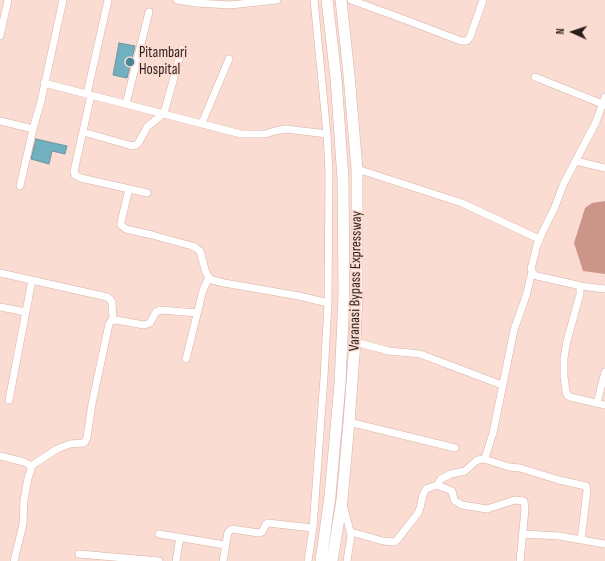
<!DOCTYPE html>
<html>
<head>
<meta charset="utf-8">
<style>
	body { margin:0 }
	#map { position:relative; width:605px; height:561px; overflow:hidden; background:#fbdcd3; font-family:"Sofia Sans Condensed",sans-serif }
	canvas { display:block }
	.north { position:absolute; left:553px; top:12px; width:40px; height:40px; -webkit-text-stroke:3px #fbdcd3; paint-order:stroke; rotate:273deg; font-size:11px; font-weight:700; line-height:16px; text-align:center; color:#2b1d19 }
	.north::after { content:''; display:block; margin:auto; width:14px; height:18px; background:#2b1d19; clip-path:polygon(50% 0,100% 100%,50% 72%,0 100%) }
</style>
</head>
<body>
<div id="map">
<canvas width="605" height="561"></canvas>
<div class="north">N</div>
</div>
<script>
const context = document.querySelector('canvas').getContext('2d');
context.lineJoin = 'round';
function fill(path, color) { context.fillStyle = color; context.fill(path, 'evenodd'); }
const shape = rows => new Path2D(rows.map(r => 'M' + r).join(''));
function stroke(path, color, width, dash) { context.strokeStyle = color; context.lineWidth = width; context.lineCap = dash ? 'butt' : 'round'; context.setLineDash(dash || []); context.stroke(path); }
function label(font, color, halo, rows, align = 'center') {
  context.font = font + ' "Sofia Sans Condensed",sans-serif'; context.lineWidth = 3.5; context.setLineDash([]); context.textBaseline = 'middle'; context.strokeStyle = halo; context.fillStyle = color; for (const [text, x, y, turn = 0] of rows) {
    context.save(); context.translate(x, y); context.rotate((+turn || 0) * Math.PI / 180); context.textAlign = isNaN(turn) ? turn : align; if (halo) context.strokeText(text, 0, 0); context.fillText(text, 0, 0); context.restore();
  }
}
const water = shape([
	[605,201,605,274,583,271,574,243,585,208,592,203]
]);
const building = shape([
	[119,43,135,46,127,78,113,75,119,43],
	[36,139,67,146,65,154,52,151,49,164,31,159,36,139]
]);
const minor = shape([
	[177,0,196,3,230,5,277,0],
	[351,0,406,20,461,41,467,41,470,37,483,0],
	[0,36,8,0],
	[535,77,605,105],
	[44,83,241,134,265,134,275,131,286,129,327,134],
	[87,94,108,0],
	[91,95,75,167,74,172,75,175,81,178,147,193],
	[605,97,596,122,564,183,554,209,543,231,537,245,531,269,534,275,537,276,577,285,580,286,580,294,567,341,564,358,564,377,566,391,567,395,570,397,605,405],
	[126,104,149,12],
	[0,121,33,129,41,101,63,0],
	[202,123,229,59],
	[83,132,129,145,133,146,136,145,139,142,147,127,164,113,182,49],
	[576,161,605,168],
	[357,169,462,203,539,239],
	[20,186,33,129],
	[129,189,121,222,121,225,122,226,126,229,152,235,192,246,196,248,200,251,206,273,209,277,212,280,224,283,299,296,328,303],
	[0,273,107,297,110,299,112,302,113,320],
	[580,286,605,289],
	[0,307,26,312],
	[355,342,389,351,420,354,502,385],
	[186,359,203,290,209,277],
	[9,400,32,280],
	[597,403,605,372],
	[349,422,455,448],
	[0,456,24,462,31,466,31,470,28,478,24,500,23,524,14,561],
	[484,459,509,467,520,468,559,480,586,486,587,491,581,540],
	[31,466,57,449,70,444,83,443,85,442,87,437,92,404,109,324,111,321,116,320,144,325,150,323,156,312,160,310,197,313],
	[437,485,452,491,454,499,455,501,462,505,487,509,515,500,524,501,525,509,520,561],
	[343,504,351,535,347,561],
	[351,532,383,541,394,542,397,540,418,513,420,508,423,495,426,489,437,485,441,479,451,474,465,471,476,461,478,460,484,459,485,458,493,433,514,330,526,296,532,272],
	[159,534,225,545],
	[523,534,559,536,605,544],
	[79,554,159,561],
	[176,561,180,537],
	[223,561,228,532,232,529,259,533,262,532,266,524,268,523,313,528],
	[308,561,313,528,324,377,328,303,329,172,327,134,314,0]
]);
const highway = shape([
	[321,561,330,496,340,384,344,295,343,179,336,78,327,0],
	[332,561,342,500,349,422,355,342,357,294,357,169,349,75,341,0]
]);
const markers = [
	[130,62,5,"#448897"]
];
const poiNames = [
	["Pitambari",139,53],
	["Hospital",139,70]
];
const streetNames = [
	["Varanasi Bypass Expressway",356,281,-89]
];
fill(water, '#cb9687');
fill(building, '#70b0bf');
stroke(building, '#6c949e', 1);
stroke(minor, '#d7b1a7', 8);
stroke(highway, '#d7b1a7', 12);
stroke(minor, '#fff', 7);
stroke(highway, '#fff', 11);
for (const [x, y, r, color] of markers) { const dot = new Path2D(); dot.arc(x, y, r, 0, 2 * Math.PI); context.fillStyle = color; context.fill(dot); stroke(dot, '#fbdcd3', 1.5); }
label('15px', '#2b1d19', '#fbdcd3', poiNames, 'left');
label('15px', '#2b1d19', '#fbdcd3', streetNames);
</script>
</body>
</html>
